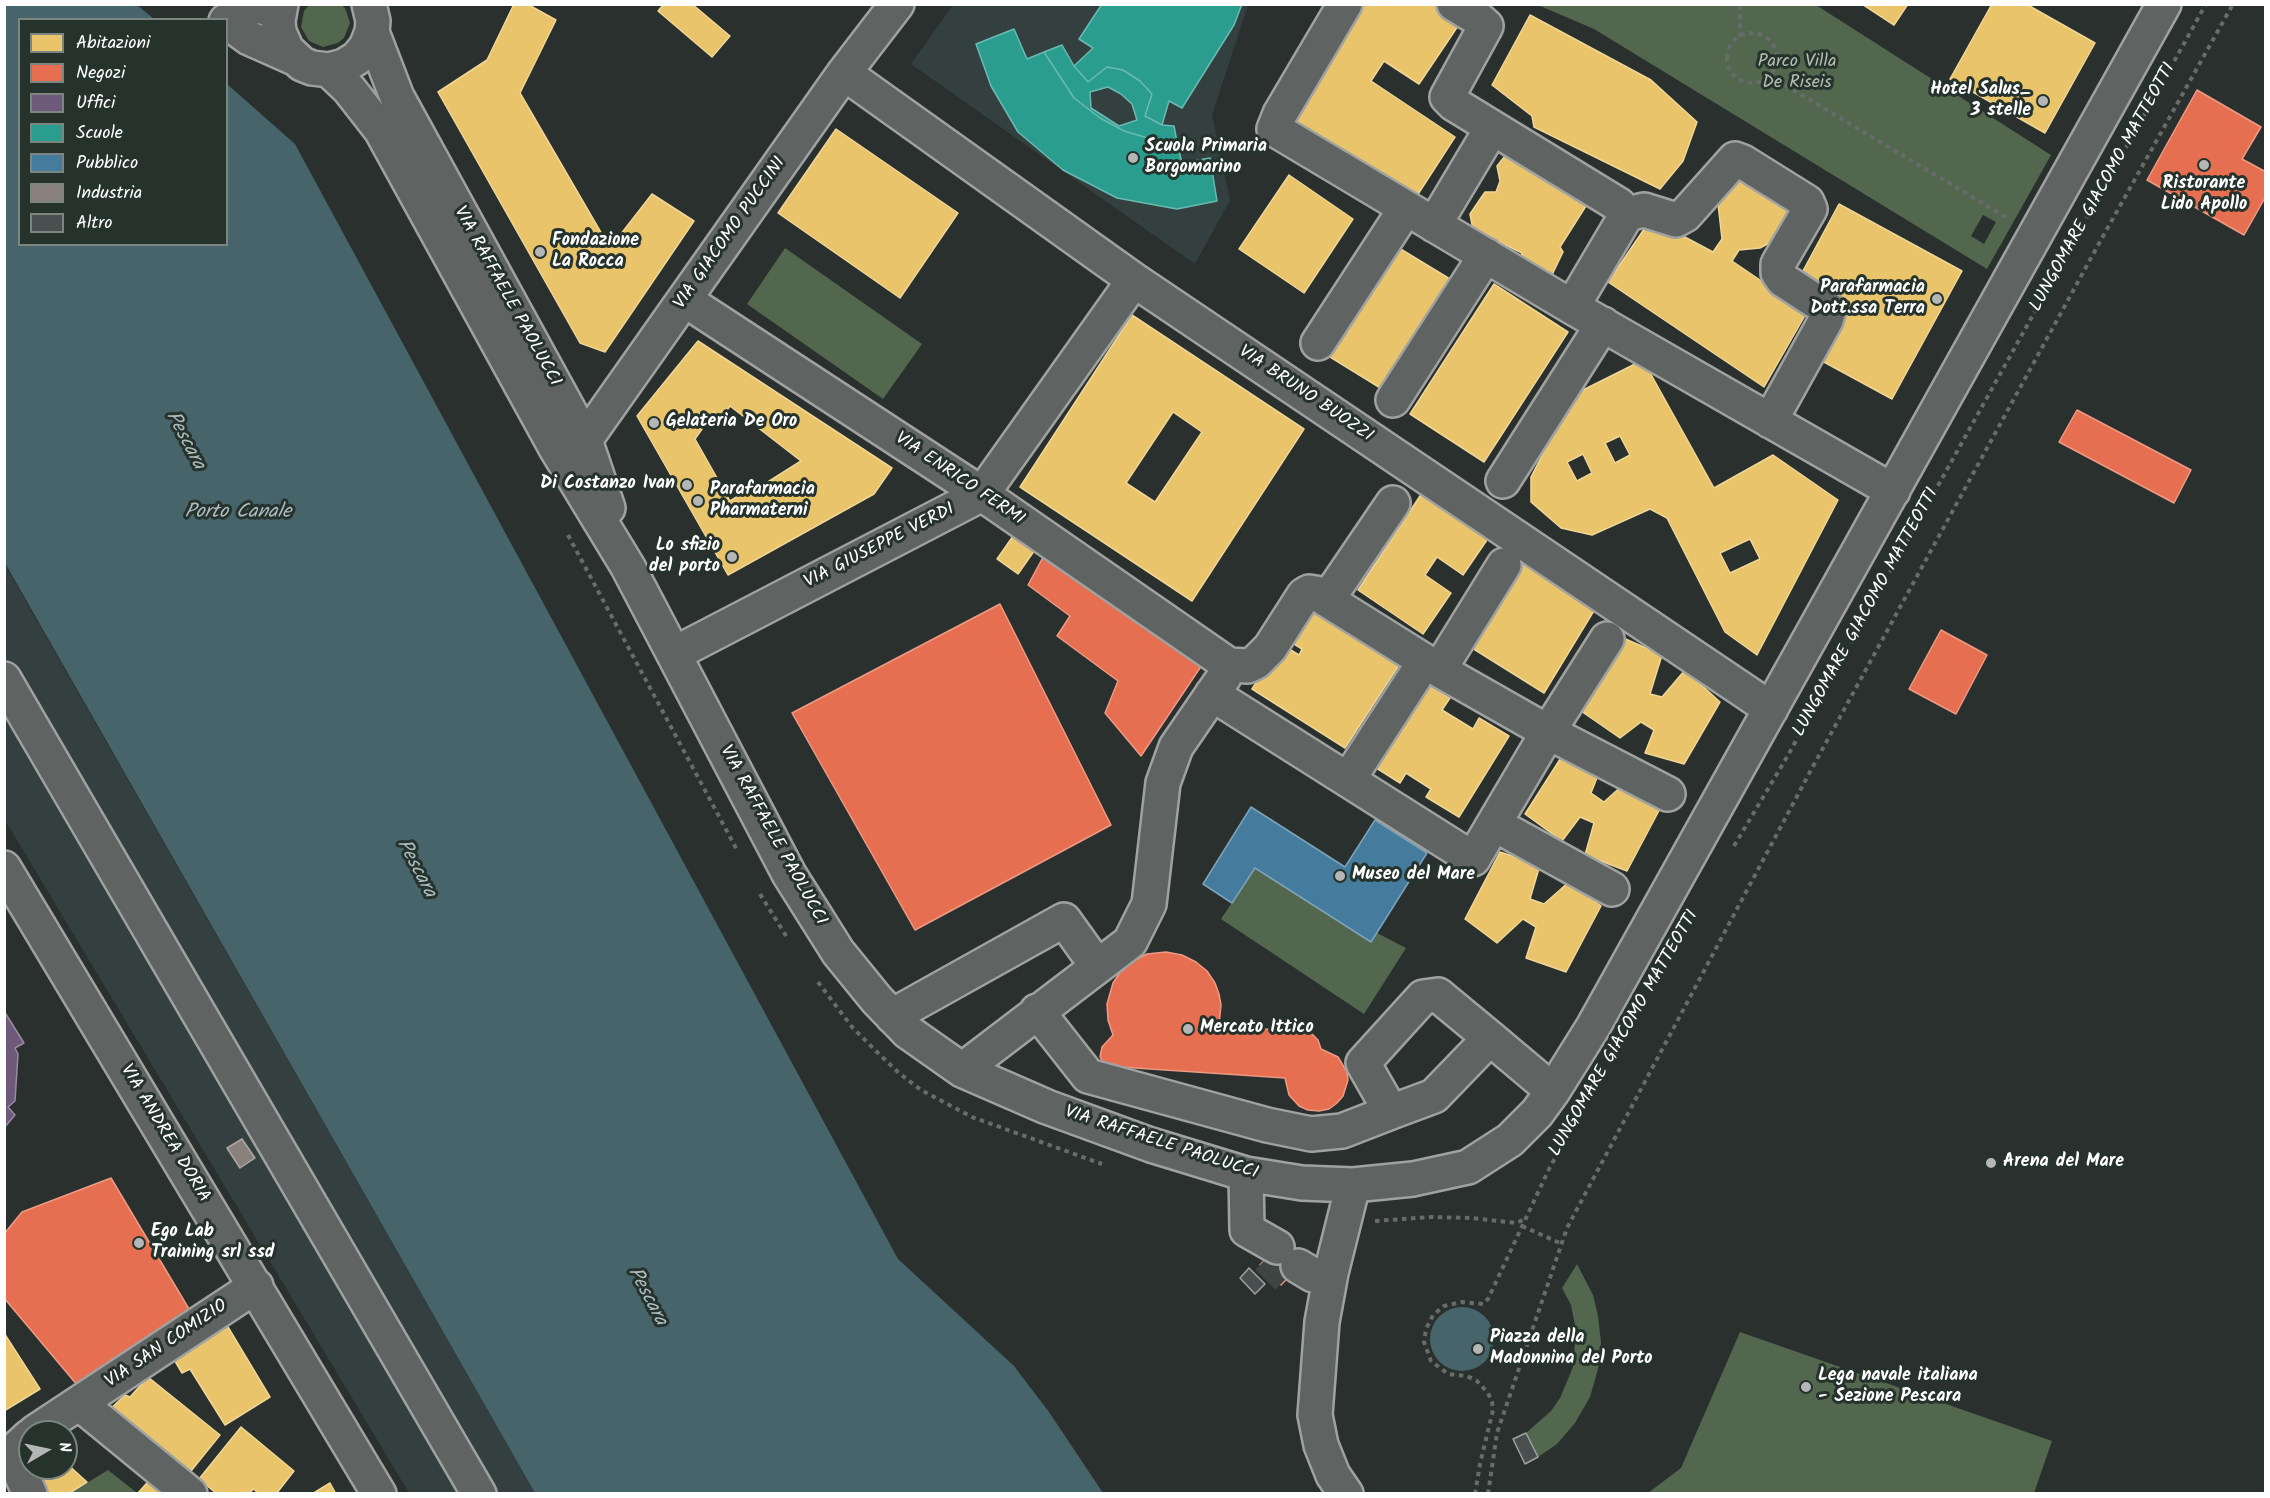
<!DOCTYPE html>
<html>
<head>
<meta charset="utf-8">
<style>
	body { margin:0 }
	#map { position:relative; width:2270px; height:1498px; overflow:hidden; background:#29302d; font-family:Kalam,sans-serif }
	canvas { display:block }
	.frame { position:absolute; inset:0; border:6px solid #fff; pointer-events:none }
	.legend { position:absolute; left:18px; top:18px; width:210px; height:228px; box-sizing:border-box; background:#26332d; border:2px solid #7d8581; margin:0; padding:8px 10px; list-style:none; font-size:18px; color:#fff }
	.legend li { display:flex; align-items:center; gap:12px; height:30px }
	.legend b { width:30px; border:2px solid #7d8581 }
	.north { position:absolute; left:18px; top:1420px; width:60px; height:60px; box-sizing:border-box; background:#26332d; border:2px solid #7d8581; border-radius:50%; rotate:81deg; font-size:16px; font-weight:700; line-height:24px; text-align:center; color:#fff }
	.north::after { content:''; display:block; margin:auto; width:21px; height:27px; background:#b4b7b6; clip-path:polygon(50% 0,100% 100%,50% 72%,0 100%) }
</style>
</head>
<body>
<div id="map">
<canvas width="2270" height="1498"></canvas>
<div class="frame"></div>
<ul class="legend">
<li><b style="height:16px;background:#e9c46a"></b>Abitazioni</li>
<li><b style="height:16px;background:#e76f51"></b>Negozi</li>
<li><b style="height:16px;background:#6d597a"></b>Uffici</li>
<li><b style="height:16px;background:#2a9d8f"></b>Scuole</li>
<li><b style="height:16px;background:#457b9d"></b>Pubblico</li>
<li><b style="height:16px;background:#8a817c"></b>Industria</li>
<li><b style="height:16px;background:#494e4f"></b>Altro</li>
</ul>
<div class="north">N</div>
</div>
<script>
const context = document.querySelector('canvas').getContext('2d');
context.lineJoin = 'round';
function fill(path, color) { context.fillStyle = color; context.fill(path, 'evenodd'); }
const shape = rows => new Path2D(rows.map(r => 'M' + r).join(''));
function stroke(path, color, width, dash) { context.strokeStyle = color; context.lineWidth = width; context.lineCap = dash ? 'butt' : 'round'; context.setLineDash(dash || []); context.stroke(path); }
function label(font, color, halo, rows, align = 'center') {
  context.font = font + ' Kalam,sans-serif'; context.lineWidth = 6; context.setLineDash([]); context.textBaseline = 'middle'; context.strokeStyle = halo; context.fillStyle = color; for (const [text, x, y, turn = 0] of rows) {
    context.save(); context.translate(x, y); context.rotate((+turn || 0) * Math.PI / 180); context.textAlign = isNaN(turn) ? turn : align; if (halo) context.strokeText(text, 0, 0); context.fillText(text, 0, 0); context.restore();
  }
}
const built = shape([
	[953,5,1248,5,1212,115,1230,200,1195,264,911,64],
	[4,563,535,1493,409,1493,5,820]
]);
const green = shape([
	[309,5,341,5,345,8,350,23,344,38,338,43,323,47,309,41,301,27,304,11],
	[1538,5,1816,5,2051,155,1987,269,1594,29],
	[1983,215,1996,222,1984,244,1971,236],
	[785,248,922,344,883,399,747,304],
	[1255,868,1371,941,1377,933,1406,948,1364,1014,1221,919],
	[1577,1264,1593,1295,1598,1316,1601,1342,1598,1369,1590,1397,1575,1423,1557,1444,1538,1457,1526,1433,1551,1411,1560,1398,1573,1367,1576,1330,1571,1305,1562,1288],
	[1740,1332,2052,1441,2034,1493,1648,1493,1681,1468],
	[108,1470,137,1493,69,1494]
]);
const water = shape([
	[4,5,137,5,154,19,20,20,20,244,226,244,227,84,295,144,898,1259,1014,1366,1049,1412,1103,1493,535,1493,5,563],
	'1430 1339a32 32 0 1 1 64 0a32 32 0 1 1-64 0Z'
]);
const homes = shape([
	[514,4,527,4,556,20,520,93,610,248,652,194,694,221,605,352,580,343,438,92,487,60,514,4],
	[664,4,692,4,730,36,712,57,658,11,664,4],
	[1364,4,1432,4,1460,23,1419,84,1384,61,1371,81,1455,137,1411,205,1286,123,1364,4],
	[1862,4,1908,4,1894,25,1862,4],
	[1992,4,2026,4,2095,43,2045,133,1950,79,1992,4],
	[1530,15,1651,80,1697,122,1683,161,1660,189,1534,127,1532,116,1492,85,1530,15],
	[836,129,958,213,900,298,778,213,836,129],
	[1513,146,1591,198,1560,247,1563,252,1550,279,1519,266,1522,253,1495,240,1475,240,1470,214,1485,192,1496,192,1500,181,1497,166,1513,146],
	[1755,173,1789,193,1784,235,1760,248,1739,250,1732,261,1807,312,1764,387,1608,282,1651,219,1713,252,1722,239,1717,195,1755,173],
	[1289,175,1353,219,1304,293,1239,249,1289,175],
	[1839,204,1962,271,1892,399,1822,361,1849,310,1797,282,1839,204],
	[1389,242,1450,279,1382,389,1322,352,1389,242],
	[1494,284,1568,332,1484,462,1410,414,1494,284],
	[1132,315,1304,429,1192,601,1020,487,1132,315],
	[1173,412,1202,432,1155,502,1126,483,1173,412],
	[698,341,892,468,874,494,728,575,637,416,698,341],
	[730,406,801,461,755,490,753,487,730,501,695,439,714,412,722,417,730,406],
	[1643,360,1714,488,1773,455,1838,500,1757,655,1725,632,1667,518,1650,509,1592,535,1561,528,1531,502,1531,477,1573,395,1643,360],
	[1620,436,1630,455,1615,463,1605,443,1620,436],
	[1583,454,1592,473,1577,481,1567,462,1583,454],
	[1750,539,1760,559,1730,573,1720,553,1750,539],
	[1422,493,1489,537,1463,575,1437,557,1425,575,1451,593,1423,634,1358,590,1422,493],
	[1018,529,1039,544,1018,574,997,559,1018,529],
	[1523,564,1595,609,1544,693,1472,648,1523,564],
	[1308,602,1401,662,1345,748,1252,689,1281,644,1299,655,1302,649,1286,639,1308,602],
	[1621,637,1662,655,1650,694,1662,697,1685,670,1720,702,1684,764,1645,753,1654,730,1641,722,1620,738,1581,711,1621,637],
	[1422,681,1450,698,1442,710,1473,729,1479,718,1509,736,1459,817,1426,797,1431,789,1406,773,1400,783,1370,764,1422,681],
	[1564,753,1602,765,1591,793,1604,802,1625,783,1663,803,1627,871,1585,855,1594,823,1580,817,1562,841,1525,814,1564,753],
	[1500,852,1540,865,1530,899,1544,904,1570,881,1601,906,1566,972,1526,958,1536,927,1523,919,1497,943,1465,919,1500,852],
	[225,1322,270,1397,225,1425,190,1369,182,1373,172,1356,225,1322],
	[4,1333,40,1389,4,1411,4,1333],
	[148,1377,220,1435,191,1471,174,1458,164,1467,103,1416,125,1395,130,1397,148,1377],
	[241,1427,294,1471,276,1494,260,1494,253,1489,249,1494,217,1494,199,1479,241,1427],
	[66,1463,87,1482,68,1494,42,1494,30,1468,66,1468,66,1463],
	[154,1475,175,1494,138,1493,154,1475],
	[330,1483,336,1494,312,1494,330,1483]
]);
const shops = shape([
	[2197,90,2261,127,2242,159,2266,172,2266,196,2244,235,2147,180,2197,90],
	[2077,410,2191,470,2174,503,2059,442,2077,410],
	[1048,548,1206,659,1141,756,1105,713,1118,681,1057,636,1070,616,1028,585,1048,548],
	[1000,604,1111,825,915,930,792,713,1000,604],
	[1941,630,1987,655,1956,714,1909,689,1941,630],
	[1166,952,1182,955,1196,962,1207,971,1215,983,1219,994,1221,1005,1219,1025,1311,1033,1318,1040,1321,1049,1338,1057,1347,1072,1348,1080,1343,1096,1337,1103,1329,1109,1319,1111,1308,1110,1299,1106,1289,1095,1285,1078,1105,1066,1100,1057,1102,1047,1113,1035,1108,1020,1107,1004,1113,983,1121,971,1133,961,1147,954,1166,952],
	[111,1178,192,1314,78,1386,4,1298,4,1234,22,1212,111,1178],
	[1283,1241,1304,1261,1281,1285,1260,1265,1283,1241]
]);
const offices = shape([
	[4,1011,24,1043,15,1048,18,1054,15,1101,8,1107,15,1115,4,1128,4,1011]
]);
const schools = shape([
	[1102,4,1242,4,1234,25,1182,108,1169,101,1162,125,1145,116,1152,94,1140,81,1123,70,1107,67,1088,82,1074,66,1093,48,1079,39,1102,4],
	[1014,29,1027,59,1044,52,1074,98,1100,118,1124,131,1178,147,1182,163,1210,158,1217,201,1177,209,1117,198,1063,170,1018,132,991,86,976,44,1014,29],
	[1062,45,1074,66,1088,82,1107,67,1123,70,1140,81,1152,94,1145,116,1162,125,1174,126,1178,147,1124,131,1100,118,1074,98,1044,52,1062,45],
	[1108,87,1121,94,1132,104,1137,120,1119,126,1091,108,1090,92,1108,87]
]);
const public = shape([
	[1251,807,1345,867,1375,820,1427,853,1371,942,1255,868,1232,903,1203,884,1251,807]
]);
const industry = shape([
	[242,1139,255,1158,240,1168,227,1148,242,1139]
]);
const building = shape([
	[1249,1268,1265,1284,1255,1294,1240,1278,1249,1268],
	[1526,1433,1538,1457,1525,1464,1513,1439,1526,1433]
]);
const minorTunnel = shape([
	[1267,1258,1287,1278]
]);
const path = shape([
	'1727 58a25 25 0 1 1 50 0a25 25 0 1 1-50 0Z',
	[1740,37,1740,4],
	[1770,76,2009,219],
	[568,535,737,850],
	[1734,846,1787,757,2206,4],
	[760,894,788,939],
	[818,982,852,1027,877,1052,899,1073,921,1090,972,1117,1102,1164],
	[1375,1221,1431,1217,1472,1218,1516,1223,1525,1219],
	[1522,1226,1562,1244],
	[1475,1494,1480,1464,1493,1410,1492,1402,1488,1393,1477,1381,1467,1376,1448,1374,1431,1361,1424,1342,1426,1329,1433,1315,1444,1306,1462,1302,1483,1304,1488,1299,1549,1169,1579,1114],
	[1488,1494,1497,1433,1567,1228,1811,770,2097,247,2233,4]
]);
const minor = shape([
	[244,4,266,8,276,4],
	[281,4,278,21,279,32,287,50,302,64,312,68,329,70,344,66,357,58,366,47,372,32,373,21,369,4],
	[1345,4,1280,114,1274,129,1572,307,1893,491],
	[1454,4,1477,18,1486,26,1447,97,1454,104,1619,205,1627,214,1572,307],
	[226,21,249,38,294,58],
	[372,32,397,97,585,440,608,508],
	[329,70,349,89,381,130,557,450,628,567,789,874,838,952,877,1000,908,1032,962,1070,1047,1107,1151,1145,1246,1174,1302,1183,1353,1185,1413,1179,1468,1167,1510,1140,1537,1113,1553,1091,1593,1027,2164,4],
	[844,73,1134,280,1771,709],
	[1627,214,1644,210,1676,220,1685,215,1735,159,1743,162,1807,202,1810,209,1778,264,1778,273,1783,280,1829,310,1826,320,1770,421],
	[1434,225,1492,128],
	[685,300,982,494,1229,665,1248,666,1256,662,1270,648,1304,595,1309,592,1316,593,1439,670,1548,732,1668,794],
	[1318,343,1406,208],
	[1393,400,1486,255],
	[567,448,574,447,585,440,844,73,897,4],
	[1503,481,1603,324],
	[1327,600,1393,503],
	[674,654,982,494,1134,280],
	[1439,670,1504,565],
	[4,679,479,1494],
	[1212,694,1473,859,1548,732,1607,639],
	[1348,780,1425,661],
	[1494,824,1612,889],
	[4,868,379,1494],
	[1037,1011,1088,1076,1267,1125,1311,1134,1342,1131,1391,1112],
	[892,1016,1064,920,1097,966],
	[1490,1038,1434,1096,1391,1112,1363,1063,1423,997,1438,995,1490,1038,1553,1091],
	[962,1070,1130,942,1149,904,1163,783,1176,747,1224,677],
	[1246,1174,1247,1230,1277,1247],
	[1298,1266,1313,1275,1331,1273,1353,1185],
	[1331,1273,1322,1322,1315,1415,1321,1445,1333,1475,1346,1494],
	[79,1403,190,1494],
	[35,1432,256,1286],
	[30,1436,16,1449,15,1461,30,1494]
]);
const markers = [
	[2043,101,6,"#b4b7b6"],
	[1133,158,6,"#b4b7b6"],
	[2204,165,6,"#b4b7b6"],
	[540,252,6,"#b4b7b6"],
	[1937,299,6,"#b4b7b6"],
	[654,423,6,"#b4b7b6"],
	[687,485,6,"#b4b7b6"],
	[698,501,6,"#b4b7b6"],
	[732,557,6,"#b4b7b6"],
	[1340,876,6,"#b4b7b6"],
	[1188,1029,6,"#b4b7b6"],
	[1991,1163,6,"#b4b7b6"],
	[139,1243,6,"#b4b7b6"],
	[1478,1349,6,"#b4b7b6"],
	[1806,1387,6,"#b4b7b6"]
];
const parkNames = [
	["Parco Villa",1797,63],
	["De Riseis",1797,84]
];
const poiNames = [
	["Hotel Salus_",2031,91,"right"],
	["3 stelle",2031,112,"right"],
	["Scuola Primaria",1145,148],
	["Borgomarino",1145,169],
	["Ristorante",2204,185,"center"],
	["Lido Apollo",2204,206,"center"],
	["Fondazione",552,242],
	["La Rocca",552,263],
	["Parafarmacia",1925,289,"right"],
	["Dott.ssa Terra",1925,310,"right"],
	["Gelateria De Oro",666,423],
	["Di Costanzo Ivan",675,485,"right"],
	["Parafarmacia",710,491],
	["Pharmaterni",710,512],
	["Lo sfizio",720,547,"right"],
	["del porto",720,568,"right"],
	["Museo del Mare",1352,876],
	["Mercato Ittico",1200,1029],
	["Arena del Mare",2003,1163],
	["Ego Lab",151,1233],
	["Training srl ssd",151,1254],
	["Piazza della",1490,1339],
	["Madonnina del Porto",1490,1360],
	["Lega navale italiana",1818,1377],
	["- Sezione Pescara",1818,1398]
];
const streetNames = [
	["LUNGOMARE GIACOMO MATTEOTTI",2104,188,-61],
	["VIA GIACOMO PUCCINI",731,234,-55],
	["VIA RAFFAELE PAOLUCCI",506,297,61],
	["VIA BRUNO BUOZZI",1305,395,34],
	["VIA ENRICO FERMI",959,480,34],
	["VIA GIUSEPPE VERDI",880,547,-27],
	["LUNGOMARE GIACOMO MATTEOTTI",1867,613,-61],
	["VIA RAFFAELE PAOLUCCI",772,836,61],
	["LUNGOMARE GIACOMO MATTEOTTI",1625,1034,-60],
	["VIA ANDREA DORIA",164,1134,59],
	["VIA RAFFAELE PAOLUCCI",1161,1144,18],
	["VIA SAN COMIZIO",167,1345,-34]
];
const waterNames = [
	["Pescara",184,441,62],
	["Porto Canale",238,514],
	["Pescara",415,869,62],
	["Pescara",646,1297,62]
];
fill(built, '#34403f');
fill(green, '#53674f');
fill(water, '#46646a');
fill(homes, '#e9c46a');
stroke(homes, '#f0d697', 1.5);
fill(shops, '#e76f51');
stroke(shops, '#ee9a85', 1.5);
fill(offices, '#6d597a');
stroke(offices, '#998ba2', 1.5);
fill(schools, '#2a9d8f');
stroke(schools, '#6abab1', 1.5);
fill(public, '#457b9d');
stroke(public, '#7da3ba', 1.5);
fill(industry, '#8a817c');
stroke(industry, '#ada7a3', 1.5);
fill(building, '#494e4f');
stroke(building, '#9fa2a0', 1.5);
stroke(minorTunnel, '#3e4542', 33, [33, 16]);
stroke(minor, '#9fa2a0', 38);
stroke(path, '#686c69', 4, [4.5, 4.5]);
stroke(minor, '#5f6362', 33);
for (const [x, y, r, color] of markers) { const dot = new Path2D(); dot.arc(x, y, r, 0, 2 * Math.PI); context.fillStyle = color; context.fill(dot); stroke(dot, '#26332d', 2); }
label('18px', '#b4bfb2', '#26332d', parkNames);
label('bold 18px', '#fff', '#26332d', poiNames, 'left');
label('18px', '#fff', '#26332d', streetNames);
label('italic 20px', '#adbcbf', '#26332d', waterNames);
</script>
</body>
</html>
